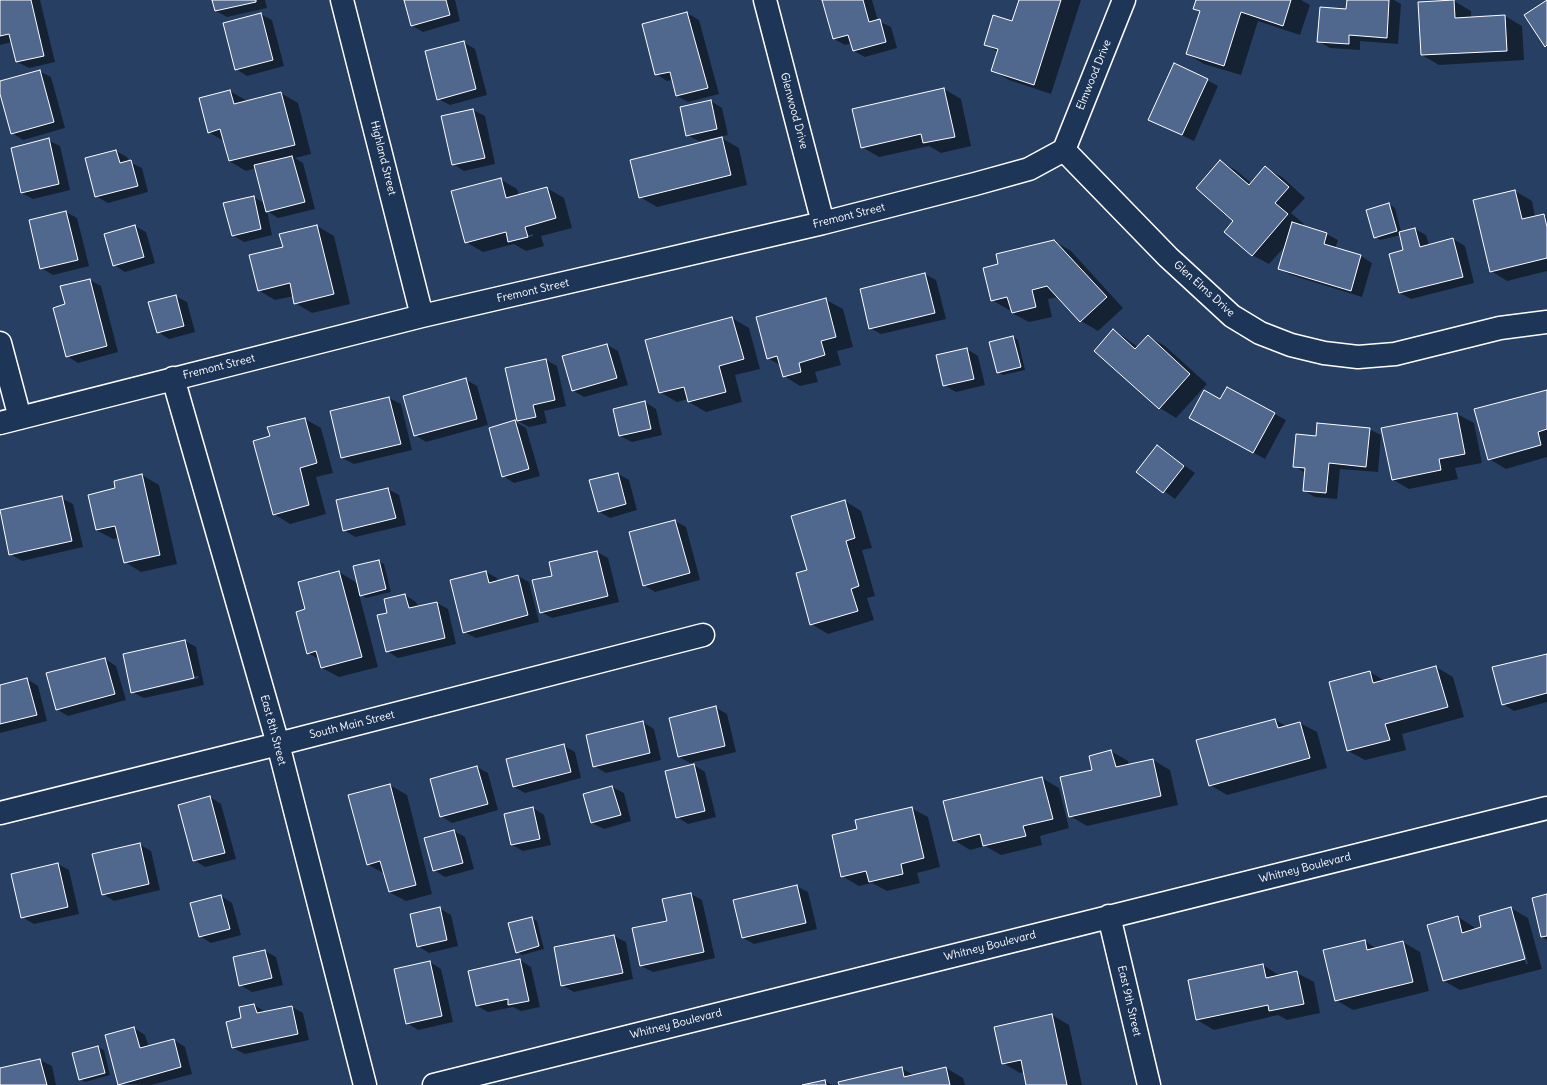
<!DOCTYPE html>
<html>
<head>
<meta charset="utf-8">
<style>
	body { margin:0 }
	canvas { display:block; background:#273f62 }
</style>
</head>
<body>
<canvas width="1547" height="1085"></canvas>
<script>
const context = document.querySelector('canvas').getContext('2d');
context.lineJoin = 'round';
function fill(path, color) { context.fillStyle = color; context.fill(path, 'evenodd'); }
const shape = rows => new Path2D(rows.map(r => 'M' + r).join(''));
function stroke(path, color, width, dash) { context.strokeStyle = color; context.lineWidth = width; context.lineCap = dash ? 'butt' : 'round'; context.setLineDash(dash || []); context.stroke(path); }
function label(font, color, halo, rows, align = 'center') {
  context.font = font + ' Delius,sans-serif'; context.lineWidth = 3; context.setLineDash([]); context.textBaseline = 'middle'; context.strokeStyle = halo; context.fillStyle = color; for (const [text, x, y, turn = 0] of rows) {
    context.save(); context.translate(x, y); context.rotate((+turn || 0) * Math.PI / 180); context.textAlign = isNaN(turn) ? turn : align; if (halo) context.strokeText(text, 0, 0); context.fillText(text, 0, 0); context.restore();
  }
}
const shadow = shape([
	[0,0,40,0,55,62,29,68,17,62,12,42,0,45],
	[213,0,265,0,267,8,227,17,216,11],
	[405,0,455,0,460,21,423,32,411,25],
	[823,0,872,0,878,21,891,27,897,48,865,57,854,51,852,43,845,45,834,39],
	[1020,0,1081,0,1051,94,1009,80,992,70,998,52,985,44,1013,22],
	[1197,0,1301,0,1310,5,1300,35,1258,21,1241,75,1204,64,1187,54,1201,12,1194,9],
	[1348,0,1394,0,1401,4,1398,44,1360,41,1360,50,1330,48,1318,41,1347,10],
	[1454,1,1471,11,1471,18,1505,16,1522,26,1524,60,1439,65,1422,55],
	[687,13,699,20,719,94,688,102,677,96,673,80,667,81,656,74],
	[260,14,272,20,284,66,247,76,236,69],
	[463,42,475,49,487,95,450,105,438,99],
	[39,71,51,77,65,128,23,140,12,133,0,90,0,82],
	[1207,80,1218,86,1194,141,1150,120],
	[944,89,961,99,971,146,941,153,929,146,879,157,862,147],
	[230,91,247,101,281,93,298,103,311,154,295,158,303,163,315,209,278,218,267,211,272,235,244,242,232,235,254,197,265,204,256,168,246,171,229,161,224,141,208,132],
	[711,101,722,108,728,135,699,141,687,135],
	[473,110,485,116,495,164,464,171,453,164,442,117],
	[720,137,739,148,747,185,657,207,640,197,720,139],
	[48,140,60,146,70,190,33,199,22,193],
	[116,151,127,157,129,162,142,168,148,192,108,203,96,196],
	[1220,161,1237,171,1251,183,1265,168,1282,177,1305,198,1291,213,1304,224,1302,226,1327,234,1338,240,1335,249,1361,256,1372,263,1362,297,1291,275,1280,269,1287,244,1269,264,1252,255,1235,221],
	[500,179,517,189,519,195,547,188,564,198,572,228,541,236,544,246,526,251,514,244,483,252,466,242],
	[533,234,533,236,518,240,516,239],
	[1515,191,1532,201,1535,217,1544,215,1547,217,1547,271,1507,281,1491,271],
	[1389,204,1395,208,1401,232,1415,229,1426,235,1429,245,1453,239,1465,246,1474,283,1411,299,1400,293,1405,251,1401,235,1380,240,1375,237],
	[66,212,77,218,89,266,53,275,41,268],
	[135,226,146,232,155,263,125,272,114,265],
	[317,226,334,236,350,304,312,313,295,303,294,296,275,300,258,290,284,248],
	[1054,241,1071,251,1123,308,1098,331,1081,321,1058,297,1048,299,1052,317,1029,322,1012,313,1011,309,1009,310,992,300,999,265],
	[925,274,936,280,946,319,881,334,870,328],
	[90,280,101,286,118,352,78,363,67,356,67,305],
	[175,296,187,302,195,332,169,339,158,332],
	[826,300,843,309,853,347,837,351,841,365,815,372,818,382,800,386,784,376,781,366,768,358],
	[732,318,749,328,760,369,735,375,742,402,706,412,689,402,688,399,677,402,660,392],
	[1114,330,1138,347,1148,336,1165,346,1207,384,1176,418,1160,408,1095,351],
	[1013,337,1018,340,1025,370,1003,375,998,372],
	[607,345,618,351,628,385,584,397,572,390],
	[967,349,978,356,985,385,956,392,944,385],
	[546,360,557,366,566,406,544,411,547,423,529,427,518,421],
	[466,380,477,386,488,425,426,442,415,435],
	[1227,388,1286,420,1265,459,1201,424,1220,401],
	[1547,391,1547,457,1506,469,1489,459],
	[389,398,401,404,412,450,354,464,342,458,331,412],
	[645,402,656,409,662,435,632,442,620,436],
	[1457,414,1474,423,1482,463,1455,468,1458,479,1409,489,1392,479],
	[305,419,321,428,333,473,316,477,326,514,290,524,274,514,271,437],
	[514,421,526,428,540,476,514,483,503,476],
	[1369,429,1381,435,1378,472,1340,469,1337,499,1315,497,1304,491,1305,473,1294,466,1317,437],
	[1157,446,1195,473,1175,499,1138,472],
	[618,474,629,480,637,510,610,518,598,511],
	[142,475,159,485,177,564,141,572,125,562,119,538,113,539,96,530,117,489],
	[388,489,399,495,406,525,355,537,344,530],
	[61,498,73,504,83,547,22,561,10,554],
	[845,501,861,511,872,548,862,550,875,596,867,598,874,620,828,634,811,624,808,571],
	[675,521,686,527,700,580,655,592,644,585],
	[597,552,608,558,619,602,552,618,541,612],
	[379,561,384,564,391,592,366,598,359,594,378,667,339,677,322,668,320,660,308,653,306,610,339,572,357,583],
	[486,572,497,578,498,581,518,576,529,582,539,622,476,638,464,632],
	[405,595,416,602,418,607,437,603,448,609,456,644,398,658,387,651,388,614],
	[185,641,196,647,204,685,144,698,132,692],
	[198,676,199,678,140,692,140,690],
	[1547,655,1547,702,1514,711,1503,704],
	[105,659,116,666,126,700,68,716,56,709],
	[1436,667,1453,677,1464,717,1402,734,1406,750,1365,760,1348,751,1370,672,1385,681],
	[27,679,38,686,47,721,0,733,0,686],
	[715,707,727,714,736,752,690,763,679,757,670,718],
	[1275,720,1286,726,1300,723,1317,732,1327,768,1227,795,1210,785],
	[643,722,654,729,661,760,606,773,594,766],
	[564,746,575,752,581,778,525,793,514,787],
	[1111,751,1128,761,1129,765,1153,760,1170,770,1178,805,1087,826,1070,816,1093,771],
	[694,765,705,772,716,817,688,824,677,817],
	[477,767,488,773,498,810,452,823,441,816],
	[1042,778,1059,788,1069,828,1040,836,1042,845,1001,855,985,846,970,850,954,840],
	[390,785,407,795,432,894,406,901,389,892,385,874,367,864],
	[612,787,624,793,631,821,604,829,592,823,584,794],
	[210,797,221,804,236,859,205,867,194,860],
	[533,808,544,815,551,845,523,851,512,845,505,815],
	[911,808,928,817,940,867,917,873,920,883,887,891,872,883,859,886,842,876,858,830],
	[454,831,465,837,474,869,445,877,434,870],
	[139,844,151,851,160,890,114,901,103,894],
	[58,864,69,870,79,914,34,924,22,917],
	[796,886,808,892,817,929,754,944,743,938,734,901],
	[691,894,702,900,715,958,653,972,641,966,668,921],
	[1547,895,1547,940,1542,937],
	[221,896,232,903,241,935,211,943,200,936],
	[439,908,451,915,458,946,429,953,418,946],
	[1511,908,1528,918,1542,969,1460,990,1444,981,1458,917,1474,927,1475,930,1482,928],
	[1514,920,1516,920,1528,964,1526,964],
	[531,918,537,921,544,949,522,955,517,952],
	[614,936,626,942,633,979,574,992,562,985,555,948],
	[1365,941,1377,949,1403,942,1420,952,1429,991,1353,1010,1336,1000],
	[265,951,276,957,283,985,252,992,240,985],
	[520,960,531,967,540,1007,521,1011,513,1007,488,1012,477,1006],
	[430,962,441,969,453,1022,418,1030,407,1023],
	[1263,965,1280,976,1297,973,1314,982,1320,1013,1287,1020,1278,1015,1214,1030,1197,1020,1189,981],
	[254,1005,266,1012,292,1007,303,1013,309,1040,245,1054,233,1048,242,1019],
	[1052,1015,1069,1025,1082,1085,1027,1085,1024,1072,1020,1073,1003,1063],
	[134,1028,145,1035,149,1047,174,1040,185,1047,192,1074,151,1085,119,1084],
	[98,1047,104,1050,110,1075,85,1082,80,1079],
	[40,1060,52,1066,56,1085,0,1085,0,1069],
	[901,1068,915,1076,946,1068,963,1078,965,1085,840,1085],
	[825,1081,832,1085,807,1085]
]);
const building = shape([
	[0,0,31,0,44,56,16,62,9,34,0,36,0,0],
	[212,0,256,0,256,2,215,11,212,0],
	[404,0,446,0,450,15,411,26,404,0],
	[822,0,863,0,869,22,880,19,886,42,853,51,848,35,833,39,822,0],
	[1019,0,1061,0,1034,85,991,71,998,49,984,45,993,15,1012,21,1019,0],
	[1196,0,1291,0,1283,26,1241,12,1224,66,1186,54,1200,11,1193,9,1196,0],
	[1347,0,1389,0,1387,38,1349,35,1349,44,1317,42,1320,7,1346,9,1347,0],
	[1454,0,1455,18,1505,15,1507,51,1421,55,1418,2,1454,0],
	[1547,0,1547,45,1545,47,1524,15,1547,0],
	[687,12,708,88,676,96,670,72,655,75,642,24,687,12],
	[261,13,273,60,235,70,223,23,261,13],
	[464,41,476,89,437,100,425,51,464,41],
	[1174,63,1208,79,1182,135,1148,120,1174,63],
	[40,70,54,122,11,134,0,94,0,81,40,70],
	[944,88,955,137,923,143,921,134,861,148,852,109,944,88],
	[230,90,234,104,281,92,295,145,229,161,220,129,208,133,199,98,230,90],
	[711,100,717,129,686,136,680,107,711,100],
	[473,109,485,158,452,165,441,116,473,109],
	[722,137,731,175,639,198,630,160,722,137],
	[49,138,59,184,21,193,11,148,49,138],
	[116,150,120,163,131,160,138,186,95,197,85,158,116,150],
	[292,156,305,202,266,212,254,165,292,156],
	[1220,160,1249,185,1265,166,1289,187,1275,203,1288,214,1252,256,1224,232,1233,221,1196,188,1220,160],
	[501,178,506,198,547,187,556,218,525,227,528,237,508,242,506,232,465,243,451,191,501,178],
	[1515,190,1522,219,1544,214,1547,227,1547,258,1490,272,1473,200,1515,190],
	[254,196,261,229,232,236,223,203,254,196],
	[1389,203,1397,231,1374,238,1366,210,1389,203],
	[66,211,78,260,40,269,29,220,66,211],
	[1292,222,1327,233,1324,244,1361,255,1351,291,1278,269,1292,222],
	[135,225,144,257,113,266,104,234,135,225],
	[317,225,334,294,294,304,290,283,258,291,249,255,283,247,279,234,317,225],
	[1415,228,1420,247,1453,238,1463,277,1399,293,1389,254,1403,250,1399,232,1415,228],
	[1054,240,1107,297,1080,322,1047,286,1032,290,1036,307,1012,313,1007,297,991,301,983,268,998,264,996,254,1054,240],
	[925,273,935,313,869,329,860,289,925,273],
	[90,279,107,346,66,357,53,308,65,304,60,286,90,279],
	[176,295,184,326,157,333,148,302,176,295],
	[826,298,836,337,821,341,825,355,799,363,801,372,783,377,777,356,767,359,756,317,826,298],
	[732,317,744,359,719,366,726,392,688,402,684,387,659,393,645,340,732,317],
	[1113,329,1135,349,1148,335,1190,374,1159,409,1094,351,1113,329],
	[1013,336,1021,367,997,373,989,342,1013,336],
	[607,344,617,378,572,391,562,356,607,344],
	[967,348,974,379,943,386,936,355,967,348],
	[546,359,555,400,533,405,536,417,517,421,505,368,546,359],
	[466,378,477,419,414,436,403,396,466,378],
	[1227,387,1275,413,1253,453,1189,418,1204,390,1220,399,1227,387],
	[1547,390,1547,429,1538,432,1541,445,1488,460,1474,409,1547,390],
	[389,397,401,444,341,458,330,411,389,397],
	[645,401,651,429,619,436,613,409,645,401],
	[1457,413,1465,454,1439,459,1441,470,1392,480,1381,428,1457,413],
	[305,418,317,463,300,468,309,505,273,515,253,441,270,436,267,427,305,418],
	[515,420,529,469,502,477,489,428,515,420],
	[1317,423,1370,428,1366,467,1329,463,1326,493,1303,491,1305,468,1293,467,1296,434,1316,436,1317,423],
	[1157,445,1184,466,1163,493,1136,472,1157,445],
	[618,473,626,504,598,512,589,480,618,473],
	[142,474,160,555,124,563,115,526,96,530,88,495,115,488,114,481,142,474],
	[388,488,396,518,343,531,336,500,388,488],
	[62,496,72,541,9,555,0,510,62,496],
	[845,500,855,538,846,541,859,586,851,589,858,611,810,625,796,573,807,570,791,516,845,500],
	[675,520,690,573,643,586,629,532,675,520],
	[597,551,608,596,540,613,532,580,552,576,549,562,597,551],
	[379,560,386,589,360,596,353,566,379,560],
	[339,571,362,657,321,668,316,651,307,654,296,612,305,609,298,582,339,571],
	[486,571,489,583,518,575,528,615,463,633,450,580,486,571],
	[405,594,409,608,437,602,445,638,386,652,377,615,387,613,384,599,405,594],
	[185,640,194,678,131,693,123,654,185,640],
	[1547,654,1547,693,1502,705,1492,667,1547,654],
	[105,658,115,694,56,710,46,673,105,658],
	[1436,666,1448,707,1385,724,1390,740,1347,751,1329,682,1370,671,1373,683,1436,666],
	[27,678,37,715,0,724,0,685,27,678],
	[716,706,725,746,678,757,669,718,716,706],
	[1275,719,1278,728,1300,722,1310,758,1209,786,1196,740,1275,719],
	[643,721,650,753,593,767,586,735,643,721],
	[564,744,571,772,513,787,506,759,564,744],
	[1111,750,1116,767,1153,759,1161,796,1069,817,1060,777,1092,770,1089,756,1111,750],
	[694,764,705,811,676,818,665,771,694,764],
	[477,766,488,804,440,817,430,779,477,766],
	[1042,777,1053,819,1023,826,1026,836,983,846,980,834,953,841,943,801,1042,777],
	[390,784,416,885,389,892,380,861,367,865,348,795,390,784],
	[612,786,621,815,591,823,583,794,612,786],
	[210,796,225,853,193,861,178,805,210,796],
	[533,807,540,839,511,845,504,814,533,807],
	[912,807,924,858,901,864,903,874,869,882,866,871,841,877,832,835,857,829,855,820,912,807],
	[454,830,463,863,433,871,424,838,454,830],
	[140,843,149,884,102,895,92,854,140,843],
	[58,863,68,907,21,918,11,874,58,863],
	[797,885,806,923,742,938,733,900,797,885],
	[691,893,704,952,640,966,632,928,667,921,662,899,691,893],
	[1547,894,1547,936,1541,937,1532,898,1547,894],
	[221,895,230,929,199,937,190,903,221,895],
	[440,907,447,940,417,947,410,914,440,907],
	[1511,907,1525,959,1443,981,1427,925,1458,916,1462,933,1481,927,1479,916,1511,907],
	[532,917,539,946,516,953,508,923,532,917],
	[614,935,623,973,561,986,554,947,614,935],
	[1365,940,1367,950,1403,941,1413,982,1335,1001,1323,950,1365,940],
	[265,950,272,978,239,986,233,957,265,950],
	[520,959,529,1001,508,1005,508,999,476,1006,468,971,520,959],
	[430,961,442,1016,406,1024,394,969,430,961],
	[1263,964,1266,978,1297,971,1304,1004,1269,1011,1268,1005,1196,1020,1188,980,1263,964],
	[254,1004,257,1013,292,1006,298,1034,232,1048,226,1022,241,1018,239,1007,254,1004],
	[1052,1014,1067,1085,1026,1085,1021,1060,1002,1064,994,1027,1052,1014],
	[134,1027,140,1048,174,1039,181,1067,118,1085,105,1035,134,1027],
	[98,1046,105,1073,79,1080,72,1053,98,1046],
	[40,1059,47,1085,0,1085,0,1068,40,1059],
	[902,1067,904,1077,946,1067,950,1085,839,1085,838,1082,902,1067],
	[825,1080,826,1085,802,1085,825,1080]
]);
const minor = shape([
	[342,0,422,316],
	[765,0,823,223],
	[1064,150,1168,257,1232,316,1260,333,1291,345,1324,353,1358,357,1395,354,1500,328,1547,322],
	[1064,150,1124,0],
	[0,343,20,418],
	[173,378,278,744,365,1085],
	[0,423,422,316,823,223,975,184,1029,169,1064,150],
	[0,813,278,744,703,635],
	[1109,916,1149,1085],
	[434,1085,1547,808]
]);
const streetNames = [
	["Elmwood Drive",1094,75,-68],
	["Glenwood Drive",794,111,75],
	["Highland Street",383,158,76],
	["Fremont Street",849,216,-14],
	["Glen Elms Drive",1204,289,42],
	["Fremont Street",533,291,-13],
	["Fremont Street",219,367,-14],
	["South Main Street",352,725,-14],
	["East 8th Street",273,730,75],
	["Whitney Boulevard",1305,868,-14],
	["Whitney Boulevard",990,946,-14],
	["East 9th Street",1129,1001,77],
	["Whitney Boulevard",676,1024,-14]
];
fill(shadow, '#0007');
fill(building, '#50678e');
stroke(building, '#fff', 1);
stroke(minor, '#fff', 25);
stroke(minor, '#1d3557', 22);
label('11px', '#fff', '#1d3557', streetNames);
</script>
</body>
</html>
